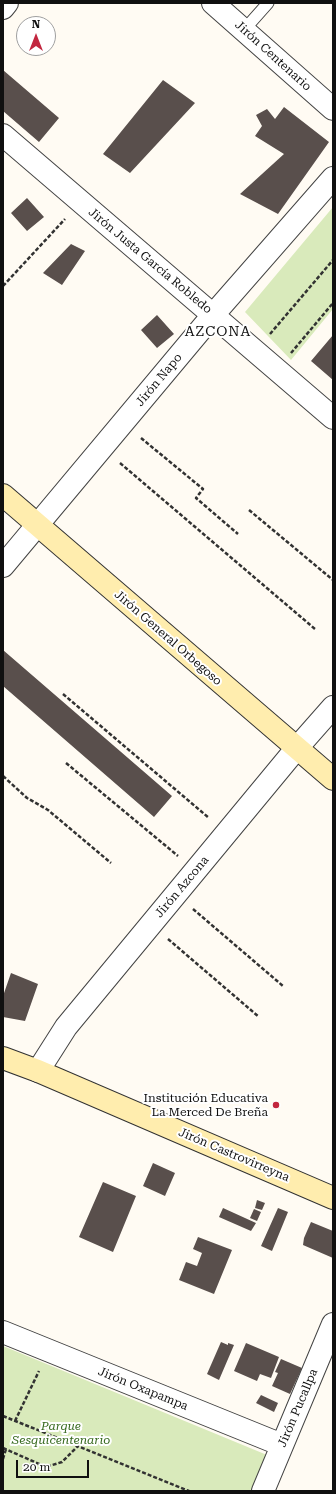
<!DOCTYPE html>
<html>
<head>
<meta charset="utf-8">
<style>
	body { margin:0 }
	#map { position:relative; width:336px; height:1494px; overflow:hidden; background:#fffbf3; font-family:"Roboto Serif",serif }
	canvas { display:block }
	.frame { position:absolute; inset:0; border:4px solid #101010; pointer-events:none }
	.north { position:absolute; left:16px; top:16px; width:40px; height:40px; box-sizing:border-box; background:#fff; border:1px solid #9f9f9f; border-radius:50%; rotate:0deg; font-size:11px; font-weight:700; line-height:16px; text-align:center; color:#101010 }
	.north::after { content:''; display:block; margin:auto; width:14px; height:18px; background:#c2263f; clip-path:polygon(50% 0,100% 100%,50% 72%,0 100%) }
	.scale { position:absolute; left:16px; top:1460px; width:73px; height:18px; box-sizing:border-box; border:2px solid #101010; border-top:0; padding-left:5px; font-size:12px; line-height:14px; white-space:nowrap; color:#101010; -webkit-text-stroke:3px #fff; paint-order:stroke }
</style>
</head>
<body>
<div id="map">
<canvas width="336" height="1494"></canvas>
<div class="frame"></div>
<div class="north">N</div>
<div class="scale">20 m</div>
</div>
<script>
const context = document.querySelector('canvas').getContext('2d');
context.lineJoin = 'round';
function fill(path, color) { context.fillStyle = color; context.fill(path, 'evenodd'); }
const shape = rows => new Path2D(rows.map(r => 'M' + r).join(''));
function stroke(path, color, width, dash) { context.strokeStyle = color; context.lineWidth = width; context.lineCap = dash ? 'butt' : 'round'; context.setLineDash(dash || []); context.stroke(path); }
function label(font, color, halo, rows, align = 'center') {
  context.font = font + ' "Roboto Serif",serif'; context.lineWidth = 4; context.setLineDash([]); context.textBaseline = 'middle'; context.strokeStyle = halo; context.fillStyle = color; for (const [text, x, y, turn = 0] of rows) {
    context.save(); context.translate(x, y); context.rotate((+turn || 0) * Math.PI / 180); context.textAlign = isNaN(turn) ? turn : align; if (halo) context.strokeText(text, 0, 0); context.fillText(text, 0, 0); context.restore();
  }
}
const green = shape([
	[333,207,333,309,291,360,245,312],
	[3,1346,267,1455,252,1491,3,1491]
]);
const building = shape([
	[3,70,59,118,39,142,3,111],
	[163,80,195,103,130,173,103,154],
	[284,107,329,142,278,214,240,194,284,154,255,136,262,126,256,115,267,109,275,119],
	[27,198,44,217,27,231,11,213],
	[71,244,85,251,62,285,43,273],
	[157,315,174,334,157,348,141,330],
	[333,335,333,380,311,361],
	[3,650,172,796,154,817,3,686],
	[11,973,38,984,25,1021,3,1017,3,996],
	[153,1163,175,1173,165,1196,143,1186],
	[103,1182,136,1196,113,1252,79,1237],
	[257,1200,265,1203,262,1210,255,1208],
	[223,1208,256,1223,251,1231,219,1217],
	[278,1208,288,1212,272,1251,261,1246],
	[254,1209,261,1212,257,1221,250,1218],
	[311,1222,333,1231,333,1258,303,1245,304,1238],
	[198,1237,232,1250,214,1294,179,1280,186,1262,197,1266,202,1253,193,1249],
	[221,1342,228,1345,228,1343,234,1345,219,1380,207,1374],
	[246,1343,279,1357,271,1378,260,1374,257,1381,234,1371],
	[281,1359,302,1368,290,1394,272,1386,278,1373,275,1372],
	[261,1395,278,1403,274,1412,256,1403]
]);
const path = shape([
	[3,286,65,219],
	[270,334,333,260],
	[291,353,333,303],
	[141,438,203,489,196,498,238,534],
	[120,463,315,629],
	[249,510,333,580],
	[63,694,209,818],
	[66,763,178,856],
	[3,776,27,798,48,810,111,863],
	[193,909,283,986],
	[168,939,259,1017],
	[3,1416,189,1491],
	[15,1421,39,1371],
	[3,1448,46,1467,62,1462,78,1446],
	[3,1459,6,1449]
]);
const lane = shape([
	[244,30,268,3]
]);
const street = shape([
	[213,3,333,109],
	[3,8,7,3],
	[3,135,333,418],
	[3,566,213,315,333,178],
	[38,1071,66,1027,296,749,333,707],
	[3,1332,282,1445],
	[263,1491,333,1324]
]);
const secondary = shape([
	[3,495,333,779],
	[3,1058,38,1071,333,1198]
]);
const markers = [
	[276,1105,4,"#c2263f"]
];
const streetNames = [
	["Jirón Centenario",273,56,42],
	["Jirón Justa García Robledo",150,261,40],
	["Jirón Napo",159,380,-50],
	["Jirón General Orbegoso",168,638,41],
	["Jirón Azcona",182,887,-50],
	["Jirón Castrovirreyna",234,1155,23],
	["Jirón Oxapampa",143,1389,22],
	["Jirón Pucallpa",298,1408,-67]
];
const poiNames = [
	["Institución Educativa",268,1098],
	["La Merced De Breña",268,1112]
];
const parkNames = [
	["Parque",61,1426],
	["Sesquicentenario",61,1440]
];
const quarterNames = [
	["AZCONA",218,332]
];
fill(green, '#d9eabb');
fill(building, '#594f4c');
stroke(lane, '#434343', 13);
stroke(street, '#434343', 24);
stroke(secondary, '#323232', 24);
stroke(path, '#323232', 2.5, [4, 2]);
stroke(lane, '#fff', 11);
stroke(street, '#fff', 22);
stroke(secondary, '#ffedae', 22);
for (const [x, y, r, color] of markers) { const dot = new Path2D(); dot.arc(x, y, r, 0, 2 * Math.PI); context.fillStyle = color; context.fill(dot); stroke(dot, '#fff', 1.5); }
label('12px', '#101010', '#fff', streetNames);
label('12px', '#101010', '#fff', poiNames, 'right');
label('italic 12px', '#36691e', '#fff', parkNames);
context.letterSpacing = '1px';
label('14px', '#101010', '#fff', quarterNames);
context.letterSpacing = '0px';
</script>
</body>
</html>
